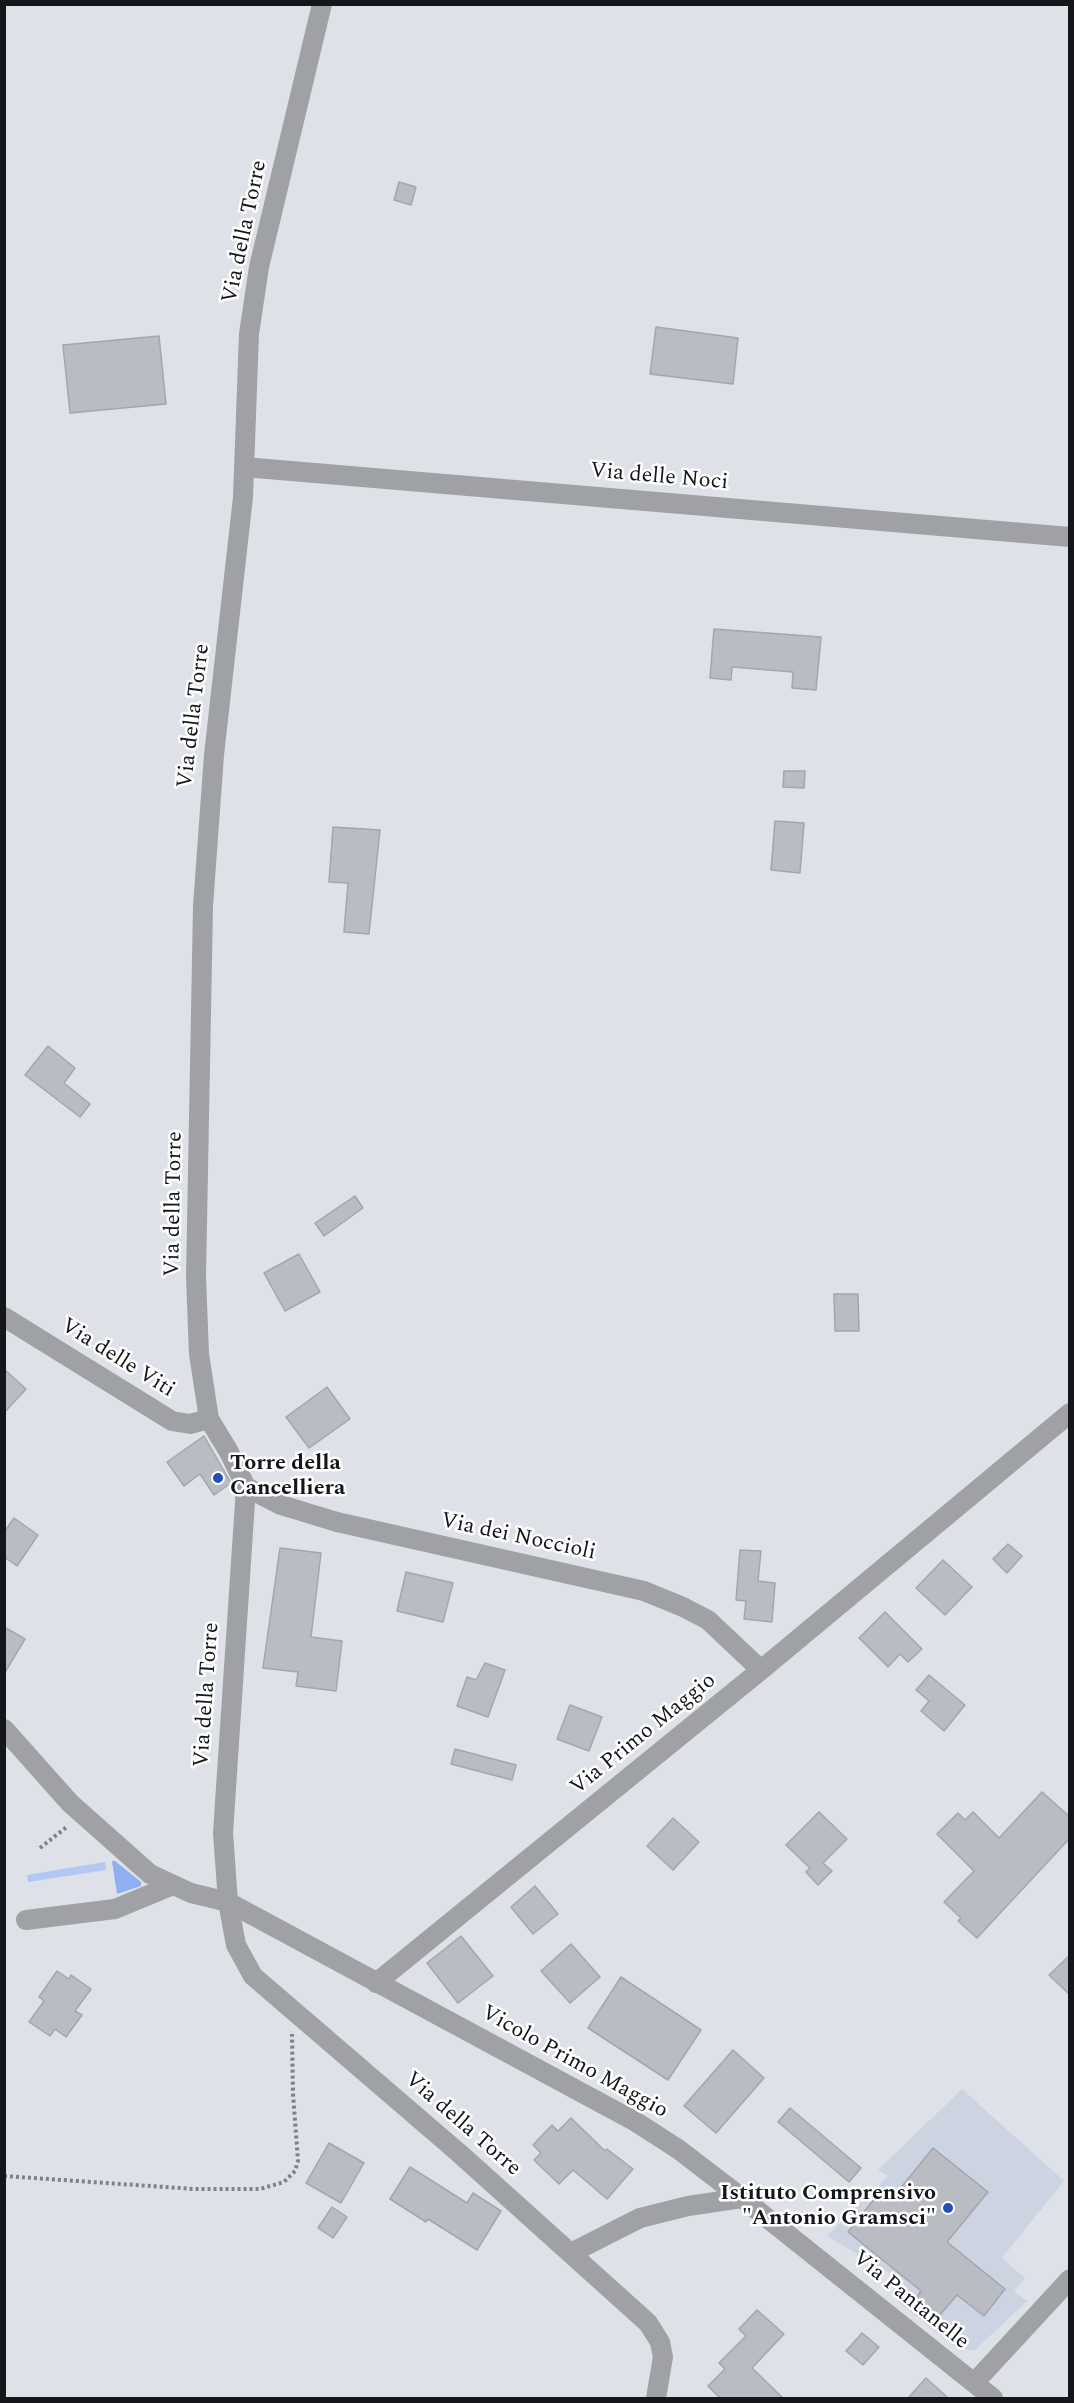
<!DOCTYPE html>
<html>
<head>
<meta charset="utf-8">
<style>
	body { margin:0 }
	#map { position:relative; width:1074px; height:2403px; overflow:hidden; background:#dee1e8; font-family:Spectral,serif }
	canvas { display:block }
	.frame { position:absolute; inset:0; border:6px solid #151619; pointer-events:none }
</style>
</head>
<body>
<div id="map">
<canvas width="1074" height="2403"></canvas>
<div class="frame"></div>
</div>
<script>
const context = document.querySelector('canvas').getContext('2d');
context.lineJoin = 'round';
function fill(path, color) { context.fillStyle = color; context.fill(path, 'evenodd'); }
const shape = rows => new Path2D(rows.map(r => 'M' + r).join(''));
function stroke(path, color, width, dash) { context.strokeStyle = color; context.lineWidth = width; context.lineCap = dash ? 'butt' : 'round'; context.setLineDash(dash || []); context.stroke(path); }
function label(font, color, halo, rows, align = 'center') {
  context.font = font + ' Spectral,serif'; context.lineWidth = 5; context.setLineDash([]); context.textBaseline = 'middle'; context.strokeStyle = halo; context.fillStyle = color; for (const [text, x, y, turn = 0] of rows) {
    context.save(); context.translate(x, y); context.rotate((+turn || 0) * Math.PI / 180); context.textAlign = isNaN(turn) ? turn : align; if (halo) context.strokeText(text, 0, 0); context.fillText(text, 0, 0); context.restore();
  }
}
const built = shape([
	[962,2089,1064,2181,1002,2258,1025,2278,1014,2291,1027,2301,974,2351,955,2347,898,2302,904,2295,904,2282,827,2236,888,2176,878,2170]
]);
const green = shape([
	[112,1861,115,1861,141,1882,141,1886,117,1894]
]);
const water = shape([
	[105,1862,106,1870,28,1882,27,1875]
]);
const building = shape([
	[399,182,416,187,411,205,394,200,399,182],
	[656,327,738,338,733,384,650,374,656,327],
	[159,336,166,404,70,413,63,345,159,336],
	[714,629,821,637,816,690,792,688,793,672,732,667,731,680,710,678,714,629],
	[784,771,805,771,804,788,783,787,784,771],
	[775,821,804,823,800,873,771,870,775,821],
	[333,827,380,830,369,934,344,932,348,883,329,882,333,827],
	[48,1046,75,1068,64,1083,90,1104,80,1117,25,1075,48,1046],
	[355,1196,363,1208,324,1236,315,1223,355,1196],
	[299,1254,320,1292,285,1311,264,1273,299,1254],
	[834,1294,858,1294,859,1331,835,1331,834,1294],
	[4,1369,26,1389,4,1413,4,1369],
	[327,1387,350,1419,309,1448,286,1417,327,1387],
	[204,1436,231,1483,214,1495,200,1474,184,1486,167,1462,204,1436],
	[14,1518,38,1535,17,1566,4,1557,4,1532,14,1518],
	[1008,1544,1022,1556,1007,1573,993,1559,1008,1544],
	[280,1548,321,1553,311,1637,342,1641,336,1691,296,1686,298,1672,263,1668,280,1548],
	[740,1550,761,1551,758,1581,775,1583,772,1622,744,1619,746,1601,736,1600,740,1550],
	[943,1560,972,1587,945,1615,916,1588,943,1560],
	[406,1572,453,1583,443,1622,397,1611,406,1572],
	[885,1612,922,1649,908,1662,900,1654,888,1667,859,1638,885,1612],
	[4,1627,25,1639,4,1674,4,1627],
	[485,1663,505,1670,488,1717,457,1706,467,1677,476,1680,485,1663],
	[929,1675,965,1705,944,1731,921,1711,929,1701,916,1690,929,1675],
	[570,1705,602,1717,589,1751,557,1739,570,1705],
	[455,1749,516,1765,512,1780,451,1764,455,1749],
	[1042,1792,1070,1817,1070,1838,977,1938,958,1921,961,1918,944,1902,974,1871,937,1834,958,1813,965,1820,973,1812,999,1838,1042,1792],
	[819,1812,847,1839,823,1863,832,1871,818,1885,806,1872,810,1868,786,1845,819,1812],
	[673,1818,699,1842,673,1870,647,1846,673,1818],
	[535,1886,558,1914,533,1934,511,1907,535,1886],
	[461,1936,493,1976,458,2003,427,1963,461,1936],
	[571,1944,600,1977,570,2003,541,1971,571,1944],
	[1070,1955,1070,1995,1049,1975,1070,1955],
	[57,1971,69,1979,71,1975,91,1989,75,2011,82,2015,66,2037,55,2029,50,2036,29,2022,44,2001,39,1997,57,1971],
	[621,1977,701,2030,668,2080,588,2028,621,1977],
	[733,2050,764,2078,716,2133,684,2106,733,2050],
	[790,2108,861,2168,849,2182,778,2122,790,2108],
	[571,2118,605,2151,607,2149,633,2169,607,2199,573,2170,559,2184,534,2160,541,2153,533,2145,552,2125,558,2131,571,2118],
	[329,2143,364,2163,341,2203,306,2183,329,2143],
	[933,2148,988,2192,947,2242,1005,2289,984,2316,957,2295,939,2316,916,2298,921,2291,848,2232,879,2193,890,2201,933,2148],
	[410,2167,467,2203,473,2193,501,2211,477,2250,428,2219,426,2222,390,2199,410,2167],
	[332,2207,347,2217,333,2238,318,2228,332,2207],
	[757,2310,784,2334,752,2368,783,2398,720,2398,708,2386,725,2369,719,2363,746,2336,739,2329,757,2310],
	[862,2333,879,2347,863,2365,846,2351,862,2333],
	[926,2378,948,2398,908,2398,926,2378]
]);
const path = shape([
	[40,1848,68,1826],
	[4,2176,194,2189,260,2189,284,2182,295,2171,298,2161,293,2094,292,2034]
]);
const minor = shape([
	[322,4,259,267,249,334,243,497,214,755,203,906,196,1277,199,1354,209,1419,229,1452,246,1487,223,1833,228,1902,236,1945,253,1976,459,2153,648,2323,660,2342,663,2357,656,2398],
	[244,467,1070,537],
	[4,1317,172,1421,190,1424,209,1419],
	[246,1487,281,1505,337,1522,644,1591,683,1607,708,1620,761,1670],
	[4,1729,70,1803,150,1874,191,1893,228,1902,636,2122,678,2149,742,2198],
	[26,1920,115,1909,173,1885],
	[376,1983,761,1670,1070,1413],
	[571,2253,640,2218,688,2206,742,2198,993,2398],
	[974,2383,1070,2279]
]);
const markers = [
	[218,1478,6,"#234ebc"],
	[948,2208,6,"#234ebc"]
];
const streetNames = [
	["Via della Torre",246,232,-78],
	["Via delle Noci",659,478,5],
	["Via della Torre",195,716,-83],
	["Via della Torre",175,1204,-89],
	["Via delle Viti",117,1359,32],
	["Via dei Noccioli",518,1538,12],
	["Via della Torre",208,1695,-86],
	["Via Primo Maggio",644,1735,-39],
	["Vicolo Primo Maggio",574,2063,29],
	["Via della Torre",462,2125,41],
	["Via Pantanelle",910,2301,39]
];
const poiNames = [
	["Torre della",230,1465],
	["Cancelliera",230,1490],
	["Istituto Comprensivo",936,2195,"right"],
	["\"Antonio Gramsci\"",936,2220,"right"]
];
fill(built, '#cdd4e1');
fill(green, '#8eaff1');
fill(water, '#b1c8f5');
fill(building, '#b9bcc2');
stroke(building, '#a3a6ac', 1.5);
stroke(path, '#7f8186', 4, [3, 3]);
stroke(minor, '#a0a1a4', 20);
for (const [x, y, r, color] of markers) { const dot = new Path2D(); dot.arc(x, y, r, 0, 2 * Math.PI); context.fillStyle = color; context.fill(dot); stroke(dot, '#fff', 2); }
label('22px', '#151619', '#fff', streetNames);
label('bold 22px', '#151619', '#fff', poiNames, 'left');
</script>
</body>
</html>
